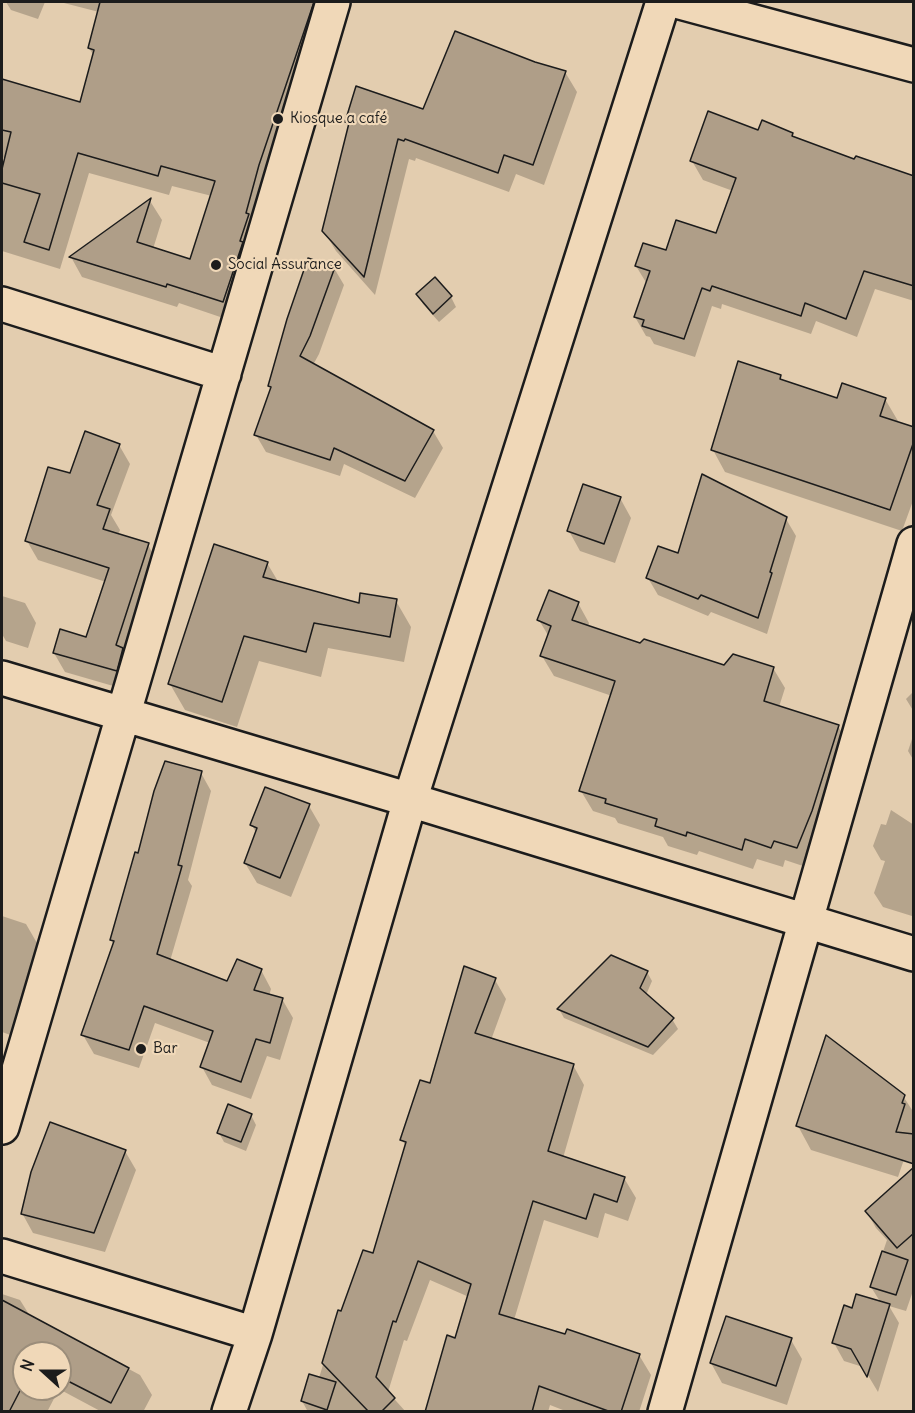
<!DOCTYPE html>
<html>
<head>
<meta charset="utf-8">
<style>
	body { margin:0 }
	#map { position:relative; width:915px; height:1413px; overflow:hidden; background:#e3cdaf; font-family:Delius,sans-serif }
	canvas { display:block }
	.frame { position:absolute; inset:0; border:3px solid #1c1c1c; pointer-events:none }
	.north { position:absolute; left:12px; top:1341px; width:60px; height:60px; box-sizing:border-box; background:#f0d8b8; border:2px solid #9b8d7a; border-radius:50%; rotate:291deg; font-size:16px; font-weight:700; line-height:24px; text-align:center; color:#1c1c1c }
	.north::after { content:''; display:block; margin:auto; width:21px; height:27px; background:#1c1c1c; clip-path:polygon(50% 0,100% 100%,50% 72%,0 100%) }
</style>
</head>
<body>
<div id="map">
<canvas width="915" height="1413"></canvas>
<div class="frame"></div>
<div class="north">N</div>
</div>
<script>
const context = document.querySelector('canvas').getContext('2d');
context.lineJoin = 'round';
function fill(path, color) { context.fillStyle = color; context.fill(path, 'evenodd'); }
const shape = rows => new Path2D(rows.map(r => 'M' + r).join(''));
function stroke(path, color, width, dash) { context.strokeStyle = color; context.lineWidth = width; context.lineCap = dash ? 'butt' : 'round'; context.setLineDash(dash || []); context.stroke(path); }
function label(font, color, halo, rows, align = 'center') {
  context.font = font + ' Delius,sans-serif'; context.lineWidth = 4.5; context.setLineDash([]); context.textBaseline = 'middle'; context.strokeStyle = halo; context.fillStyle = color; for (const [text, x, y, turn = 0] of rows) {
    context.save(); context.translate(x, y); context.rotate((+turn || 0) * Math.PI / 180); context.textAlign = isNaN(turn) ? turn : align; if (halo) context.strokeText(text, 0, 0); context.fillText(text, 0, 0); context.restore();
  }
}
const shadow = shape([
	[6,2,45,2,38,19,11,10],
	[60,2,112,2,150,13,153,2,184,2,210,10,212,2,270,2,274,3,275,2,322,2,235,322,179,303,177,307,82,277,71,257,150,201,162,220,153,249,191,261,212,196,172,186,169,195,89,173,60,269,2,251,2,175,6,159,2,157,2,80,81,104,94,56,89,48,99,12],
	[534,63,565,72,577,92,544,185,516,174,509,192,416,158,415,161,409,159,375,295,336,251,324,231,349,126,347,122,424,111],
	[759,132,792,134,795,139,855,161,914,177,914,301,875,289,857,337,816,321,811,334,722,304,721,309,712,306,695,357,654,344,650,337,646,336,635,317,647,284,636,266,667,252,717,235,733,191,703,180,692,161],
	[334,268,344,285,319,354,313,365,433,431,443,448,415,498,344,464,340,476,266,452,256,435,272,389,270,386],
	[418,295,451,297,456,307,439,322,423,304],
	[780,377,783,382,837,400,885,399,898,421,897,423,914,428,914,498,902,531,725,472,713,450],
	[119,445,130,464,111,515,120,530,118,535,148,545,159,564,127,690,65,672,54,653,87,638,106,582,38,560,27,541,71,475],
	[620,498,631,518,615,563,580,551,569,531],
	[786,519,796,536,767,634,711,612,708,616,658,595,648,578,679,555],
	[267,563,279,583,360,604,396,601,411,627,404,662,328,648,321,677,259,661,237,727,185,710,170,684],
	[2,596,25,603,36,623,28,648,6,641,2,634],
	[578,603,589,623,588,627,641,645,725,666,773,668,785,688,779,707,838,726,850,747,809,868,785,860,783,867,757,859,753,869,699,851,697,855,668,846,663,837,618,823,615,818,593,811,581,791,612,696,554,676,542,656,549,637,539,620],
	[914,691,914,712,906,699],
	[914,733,914,761,908,751],
	[201,773,211,791,188,880,192,886,170,961,228,983,261,970,271,989,269,996,282,999,293,1018,280,1060,267,1056,251,1099,212,1085,202,1067,210,1043,155,1023,139,1068,94,1054,83,1035,114,945,111,940,139,855],
	[309,806,320,825,291,897,257,883,245,863,256,833,252,825],
	[891,810,914,825,912,916,883,907,874,893,885,861,881,860,873,846,881,824,886,825],
	[2,916,26,924,41,950,16,1037,2,1032],
	[647,972,652,981,646,995,672,1019,678,1029,653,1055,564,1018,559,1009],
	[495,980,506,999,491,1040,573,1065,584,1085,563,1158,624,1178,636,1198,628,1221,605,1213,598,1238,544,1220,514,1320,639,1355,651,1375,639,1412,568,1412,550,1405,548,1412,426,1412,456,1340,469,1297,430,1280,407,1341,404,1340,388,1392,406,1412,308,1412,302,1401,319,1378,339,1312,342,1313,374,1255,406,1146,402,1140,431,1085],
	[903,1096,914,1113,914,1130,898,1177,811,1150,798,1126],
	[251,1115,256,1125,246,1151,224,1142,219,1133],
	[125,1151,136,1170,105,1252,33,1233,22,1213],
	[914,1169,914,1288,906,1311,889,1306,899,1323,878,1392,863,1367,844,1361,834,1343,853,1310,881,1303,871,1287,887,1240,876,1228,867,1212],
	[2,1294,20,1300,30,1316,140,1375,152,1395,143,1412,102,1412,59,1389,47,1412,2,1412,2,1378,7,1367,2,1365],
	[24,1353,60,1353,60,1389,24,1389],
	[791,1340,802,1359,787,1405,722,1383,711,1363]
]);
const building = shape([
	[100,2,314,2,259,165,246,213,249,214,240,241,243,242,223,302,167,284,166,287,69,257,151,198,137,242,190,259,215,181,161,166,158,176,78,153,49,250,24,242,40,194,2,183,2,169,11,132,2,130,2,79,80,102,94,50,88,48,100,2],
	[455,31,535,62,566,71,533,165,504,155,498,173,405,139,404,141,398,139,364,277,322,231,349,123,345,122,356,86,423,109,455,31],
	[708,111,758,130,762,120,793,133,792,136,854,159,856,156,914,176,914,286,864,271,846,319,805,303,801,316,712,286,710,291,702,288,684,339,642,326,644,320,634,317,650,271,635,266,643,243,666,250,676,220,716,233,736,178,690,161,708,111],
	[308,258,335,267,310,336,300,356,434,430,405,481,334,448,330,460,254,435,271,387,268,386,287,319,308,258],
	[435,277,452,296,433,314,416,294,435,277],
	[738,361,781,375,780,379,837,398,842,383,886,398,880,416,914,427,914,441,890,510,711,450,738,361],
	[85,431,120,444,97,505,110,509,103,529,149,543,116,645,123,648,117,671,53,653,60,629,86,637,109,568,25,541,48,467,70,473,85,431],
	[702,474,787,517,770,572,772,573,758,618,701,595,698,599,646,578,658,546,678,553,702,474],
	[583,484,621,497,604,544,567,531,583,484],
	[214,544,268,562,263,577,359,603,360,593,397,599,390,637,314,623,306,652,244,636,222,702,168,684,214,544],
	[549,590,579,602,572,620,640,643,644,639,724,665,733,654,774,667,764,701,839,725,812,811,797,848,774,841,771,848,745,839,742,850,687,832,686,836,655,826,657,819,605,803,606,799,579,791,615,681,540,656,551,626,537,620,549,590],
	[165,761,202,771,178,865,182,866,157,954,227,981,237,959,262,969,254,990,283,998,270,1043,256,1039,241,1082,200,1067,213,1031,144,1006,129,1050,81,1035,114,941,110,940,135,852,138,853,154,791,165,761],
	[265,787,310,804,280,878,244,863,257,828,250,825,265,787],
	[611,955,648,971,640,988,674,1018,648,1047,557,1009,611,955],
	[464,966,496,978,475,1033,574,1064,548,1151,625,1177,617,1202,594,1194,586,1219,533,1201,499,1314,565,1334,567,1329,640,1354,621,1412,611,1412,539,1386,532,1412,425,1412,447,1335,455,1338,471,1284,418,1261,396,1322,393,1321,376,1377,395,1398,381,1412,369,1412,322,1363,338,1310,341,1311,363,1250,373,1253,406,1142,400,1140,420,1080,430,1083,464,966],
	[826,1035,905,1095,902,1103,905,1104,896,1132,914,1134,914,1164,796,1126,826,1035],
	[228,1104,252,1114,241,1142,217,1133,228,1104],
	[50,1122,126,1150,94,1233,21,1214,31,1172,50,1122],
	[914,1167,914,1233,897,1248,865,1211,914,1167],
	[882,1251,908,1260,896,1295,870,1287,882,1251],
	[856,1294,890,1304,867,1377,851,1349,832,1343,844,1305,852,1308,856,1294],
	[2,1300,129,1368,111,1403,60,1377,60,1353,24,1353,24,1383,9,1412,2,1412,2,1300],
	[726,1316,792,1338,776,1386,710,1363,726,1316],
	[309,1374,336,1382,327,1410,301,1401,309,1374]
]);
const minor = shape([
	[2,304,224,374],
	[2,678,410,800,914,954],
	[2,1127,333,2],
	[2,1256,255,1334],
	[229,1412,255,1334,410,800,663,2],
	[665,1412,914,544]
]);
const primary = shape([
	[680,2,914,65]
]);
const markers = [
	[278,119,6,"#1c1c1c"],
	[216,265,6,"#1c1c1c"],
	[141,1049,6,"#1c1c1c"]
];
const poiNames = [
	["Kiosque a café",290,119],
	["Social Assurance",228,265],
	["Bar",153,1049]
];
fill(shadow, '#0003');
fill(building, '#af9e88');
stroke(building, '#1c1c1c', 1.5);
stroke(minor, '#1c1c1c', 38);
stroke(primary, '#1c1c1c', 38);
stroke(minor, '#f0d8b8', 33);
stroke(primary, '#f0d8b8', 33);
for (const [x, y, r, color] of markers) { const dot = new Path2D(); dot.arc(x, y, r, 0, 2 * Math.PI); context.fillStyle = color; context.fill(dot); stroke(dot, '#f0d8b8', 2); }
label('15px', '#1c1c1c', '#f0d8b8', poiNames, 'left');
</script>
</body>
</html>
